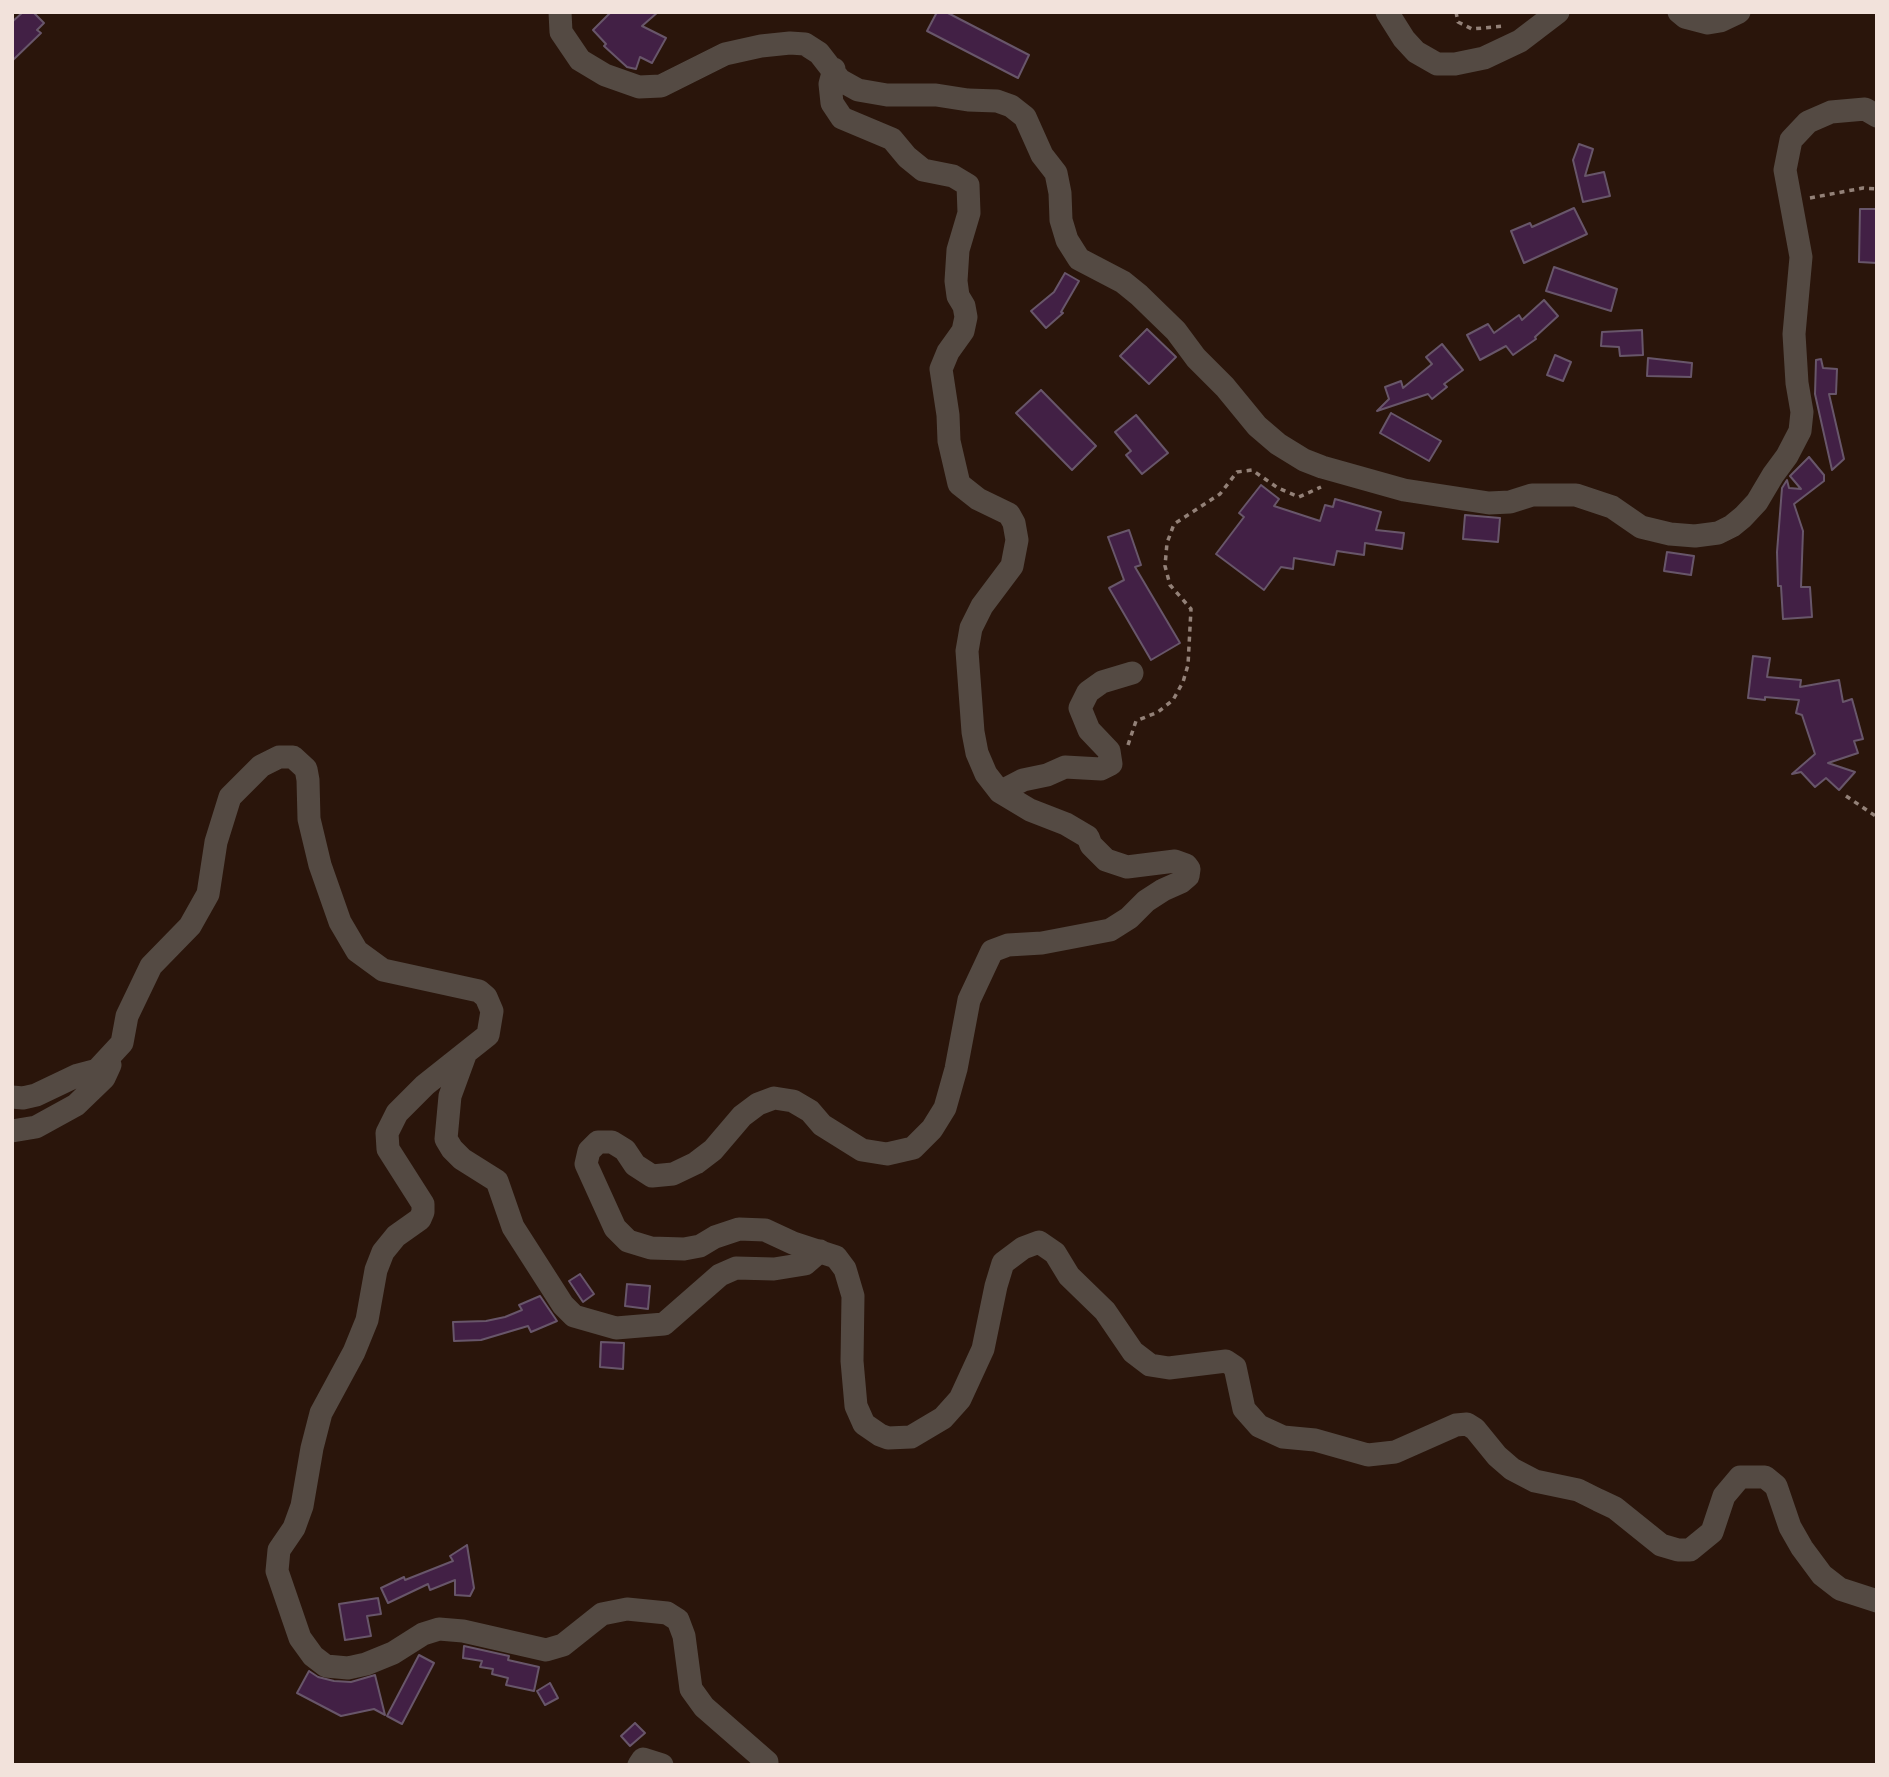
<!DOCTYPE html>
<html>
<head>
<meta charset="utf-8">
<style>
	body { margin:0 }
	#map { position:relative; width:1889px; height:1777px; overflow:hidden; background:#2a150b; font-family:"Nunito Sans",sans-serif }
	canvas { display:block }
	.frame { position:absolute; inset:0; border:14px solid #f2e2db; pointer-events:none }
</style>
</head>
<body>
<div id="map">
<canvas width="1889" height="1777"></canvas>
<div class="frame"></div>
</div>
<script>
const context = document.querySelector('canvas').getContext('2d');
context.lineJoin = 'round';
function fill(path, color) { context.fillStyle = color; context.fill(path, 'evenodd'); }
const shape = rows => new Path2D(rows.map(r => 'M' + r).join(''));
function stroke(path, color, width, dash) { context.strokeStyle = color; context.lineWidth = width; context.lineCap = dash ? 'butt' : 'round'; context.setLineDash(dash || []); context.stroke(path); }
const building = shape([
	[23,12,33,12,44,23,37,30,41,33,12,61,12,22,23,12],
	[611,12,658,12,642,26,666,38,652,63,640,57,636,69,627,67,604,46,606,44,593,30,611,12],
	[937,12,946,12,1029,55,1018,78,927,31,937,12],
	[1579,144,1593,149,1585,176,1604,172,1610,196,1583,202,1573,160,1579,144],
	[1574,208,1587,234,1524,263,1511,231,1530,223,1532,227,1574,208],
	[1860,209,1877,209,1877,263,1859,262,1860,209],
	[1554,267,1617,289,1611,311,1546,291,1554,267],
	[1065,273,1079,281,1061,312,1063,313,1046,328,1031,311,1054,292,1065,273],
	[1544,300,1558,316,1535,337,1536,339,1513,355,1506,346,1480,360,1467,335,1488,324,1494,333,1519,315,1522,320,1544,300],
	[1147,329,1176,357,1149,384,1120,356,1147,329],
	[1642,330,1643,355,1620,356,1619,347,1601,346,1602,332,1642,330],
	[1442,344,1463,370,1444,384,1447,387,1432,399,1428,394,1377,411,1389,399,1385,387,1401,381,1403,388,1432,364,1426,357,1442,344],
	[1555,355,1571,362,1563,381,1547,375,1555,355],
	[1648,358,1692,363,1691,377,1647,376,1648,358],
	[1821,359,1823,368,1837,369,1836,394,1829,394,1844,459,1832,470,1815,394,1816,360,1821,359],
	[1041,390,1096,446,1072,470,1016,413,1041,390],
	[1391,413,1441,441,1429,461,1380,433,1391,413],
	[1136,415,1168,453,1142,474,1126,455,1131,451,1115,432,1136,415],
	[1809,457,1824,475,1824,481,1794,504,1803,531,1801,587,1810,587,1812,617,1783,619,1781,586,1778,586,1777,552,1782,488,1787,480,1789,488,1801,489,1790,476,1809,457],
	[1261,485,1279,499,1274,506,1320,521,1325,505,1333,507,1335,499,1381,512,1376,530,1404,533,1402,549,1365,543,1364,555,1337,551,1334,565,1294,558,1293,569,1281,567,1264,590,1216,554,1244,517,1239,513,1261,485],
	[1465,515,1500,518,1498,542,1463,539,1465,515],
	[1129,530,1141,565,1135,567,1180,643,1151,660,1109,588,1124,580,1108,537,1129,530],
	[1667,552,1694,556,1691,575,1664,571,1667,552],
	[1753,656,1770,658,1767,677,1801,680,1800,687,1839,680,1843,702,1852,699,1863,739,1854,741,1858,753,1828,763,1855,772,1839,790,1826,778,1815,787,1801,772,1792,774,1815,754,1802,715,1796,713,1799,700,1765,697,1765,700,1748,698,1753,656],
	[580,1274,594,1294,583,1302,569,1281,580,1274],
	[627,1284,650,1286,648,1309,625,1306,627,1284],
	[540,1296,557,1321,531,1332,528,1326,481,1340,454,1341,453,1322,486,1321,505,1317,522,1310,519,1305,540,1296],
	[601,1342,624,1343,623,1369,600,1367,601,1342],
	[467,1545,474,1588,470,1596,455,1595,455,1580,430,1590,428,1584,388,1603,381,1588,404,1577,405,1580,453,1561,450,1556,467,1545],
	[378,1598,381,1614,367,1616,371,1636,345,1640,339,1604,378,1598],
	[464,1646,509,1656,508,1660,539,1667,534,1691,506,1685,508,1678,492,1674,493,1669,480,1667,482,1661,463,1658,464,1646],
	[419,1655,434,1663,402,1724,387,1716,419,1655],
	[309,1671,318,1677,334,1681,351,1682,375,1675,385,1715,374,1709,341,1716,297,1693,309,1671],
	[550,1683,558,1698,545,1705,537,1691,550,1683],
	[635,1723,645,1733,630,1746,621,1736,635,1723]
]);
const path = shape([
	[1456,12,1458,22,1472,29,1504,26],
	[1810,198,1863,188,1877,189],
	[1128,745,1136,721,1158,712,1173,700,1183,682,1188,665,1191,609,1170,585,1165,566,1167,543,1174,524,1220,494,1237,472,1252,470,1278,488,1299,497,1321,487],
	[1846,796,1877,817]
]);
const minor = shape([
	[560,12,561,32,580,60,605,75,639,87,661,86,725,54,761,46,790,43,805,44,819,53,840,80,858,90,887,95,936,95,968,100,997,101,1011,106,1025,117,1042,155,1056,173,1060,193,1061,220,1067,240,1079,259,1123,282,1139,295,1176,331,1196,358,1225,387,1257,426,1278,444,1304,460,1322,467,1404,490,1489,503,1510,502,1532,495,1576,495,1612,507,1641,527,1670,534,1695,536,1718,533,1732,526,1743,517,1757,502,1773,475,1787,456,1800,431,1802,412,1797,383,1794,334,1801,257,1785,170,1791,140,1808,122,1831,112,1865,109,1877,116],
	[1387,12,1404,39,1416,52,1437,64,1455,64,1484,58,1520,41,1558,12],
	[1679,12,1685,17,1708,23,1720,21,1739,12],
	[834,69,830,84,832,103,842,118,892,139,907,157,923,170,953,176,968,185,969,213,958,250,956,281,958,296,964,306,966,317,963,331,948,352,941,369,948,415,949,441,959,484,978,499,1009,514,1014,523,1017,540,1012,566,982,606,971,628,967,651,973,732,977,753,986,774,1000,792,1030,810,1066,824,1088,837,1091,845,1106,860,1127,867,1175,861,1186,865,1189,869,1188,876,1181,882,1163,890,1146,901,1129,918,1110,930,1042,943,1008,945,992,951,969,1000,956,1069,945,1108,932,1129,913,1148,887,1154,862,1150,822,1125,810,1111,793,1101,774,1098,758,1104,742,1116,713,1150,696,1163,673,1174,652,1176,635,1165,625,1150,612,1142,598,1142,589,1151,586,1164,615,1228,628,1241,651,1248,684,1249,700,1246,715,1237,739,1229,765,1230,793,1243,836,1257,845,1269,853,1296,852,1361,856,1406,864,1424,880,1435,888,1438,911,1437,943,1418,960,1399,983,1349,996,1286,1003,1263,1023,1248,1039,1242,1055,1253,1069,1276,1105,1311,1133,1352,1150,1365,1169,1368,1226,1361,1235,1367,1244,1409,1259,1426,1283,1437,1315,1440,1368,1455,1395,1452,1456,1425,1467,1424,1475,1429,1497,1456,1512,1469,1535,1481,1578,1490,1598,1500,1615,1508,1661,1545,1678,1550,1690,1550,1712,1532,1724,1496,1740,1477,1765,1477,1776,1486,1790,1527,1802,1548,1822,1575,1840,1589,1877,1601],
	[1000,792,1023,780,1047,775,1065,767,1101,769,1111,764,1109,751,1089,730,1080,708,1088,692,1102,682,1132,673],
	[465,1055,450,1096,446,1139,452,1149,462,1159,497,1181,513,1227,563,1305,574,1316,616,1328,664,1324,720,1275,736,1268,774,1269,805,1264,820,1251],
	[12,1097,23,1098,36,1095,78,1075,97,1070,122,1043,127,1016,151,966,190,926,208,894,216,842,230,797,261,766,279,757,293,757,306,769,308,780,309,819,320,865,340,922,357,951,383,970,479,991,486,997,492,1011,488,1035,425,1085,397,1113,387,1133,388,1149,423,1204,423,1212,420,1219,396,1236,383,1252,376,1270,367,1320,354,1352,321,1413,312,1448,302,1506,294,1528,279,1550,277,1571,300,1638,313,1656,326,1666,348,1668,366,1664,393,1653,423,1634,439,1629,463,1631,546,1650,563,1645,602,1614,627,1609,667,1613,678,1620,684,1636,691,1689,704,1707,767,1762,767,1765],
	[12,1131,36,1127,76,1105,104,1078,110,1065],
	[639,1765,643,1759,662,1765]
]);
fill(building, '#422045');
stroke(building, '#68566a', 2);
stroke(path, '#938178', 3.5, [5, 5]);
stroke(minor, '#544a43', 23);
</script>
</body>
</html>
